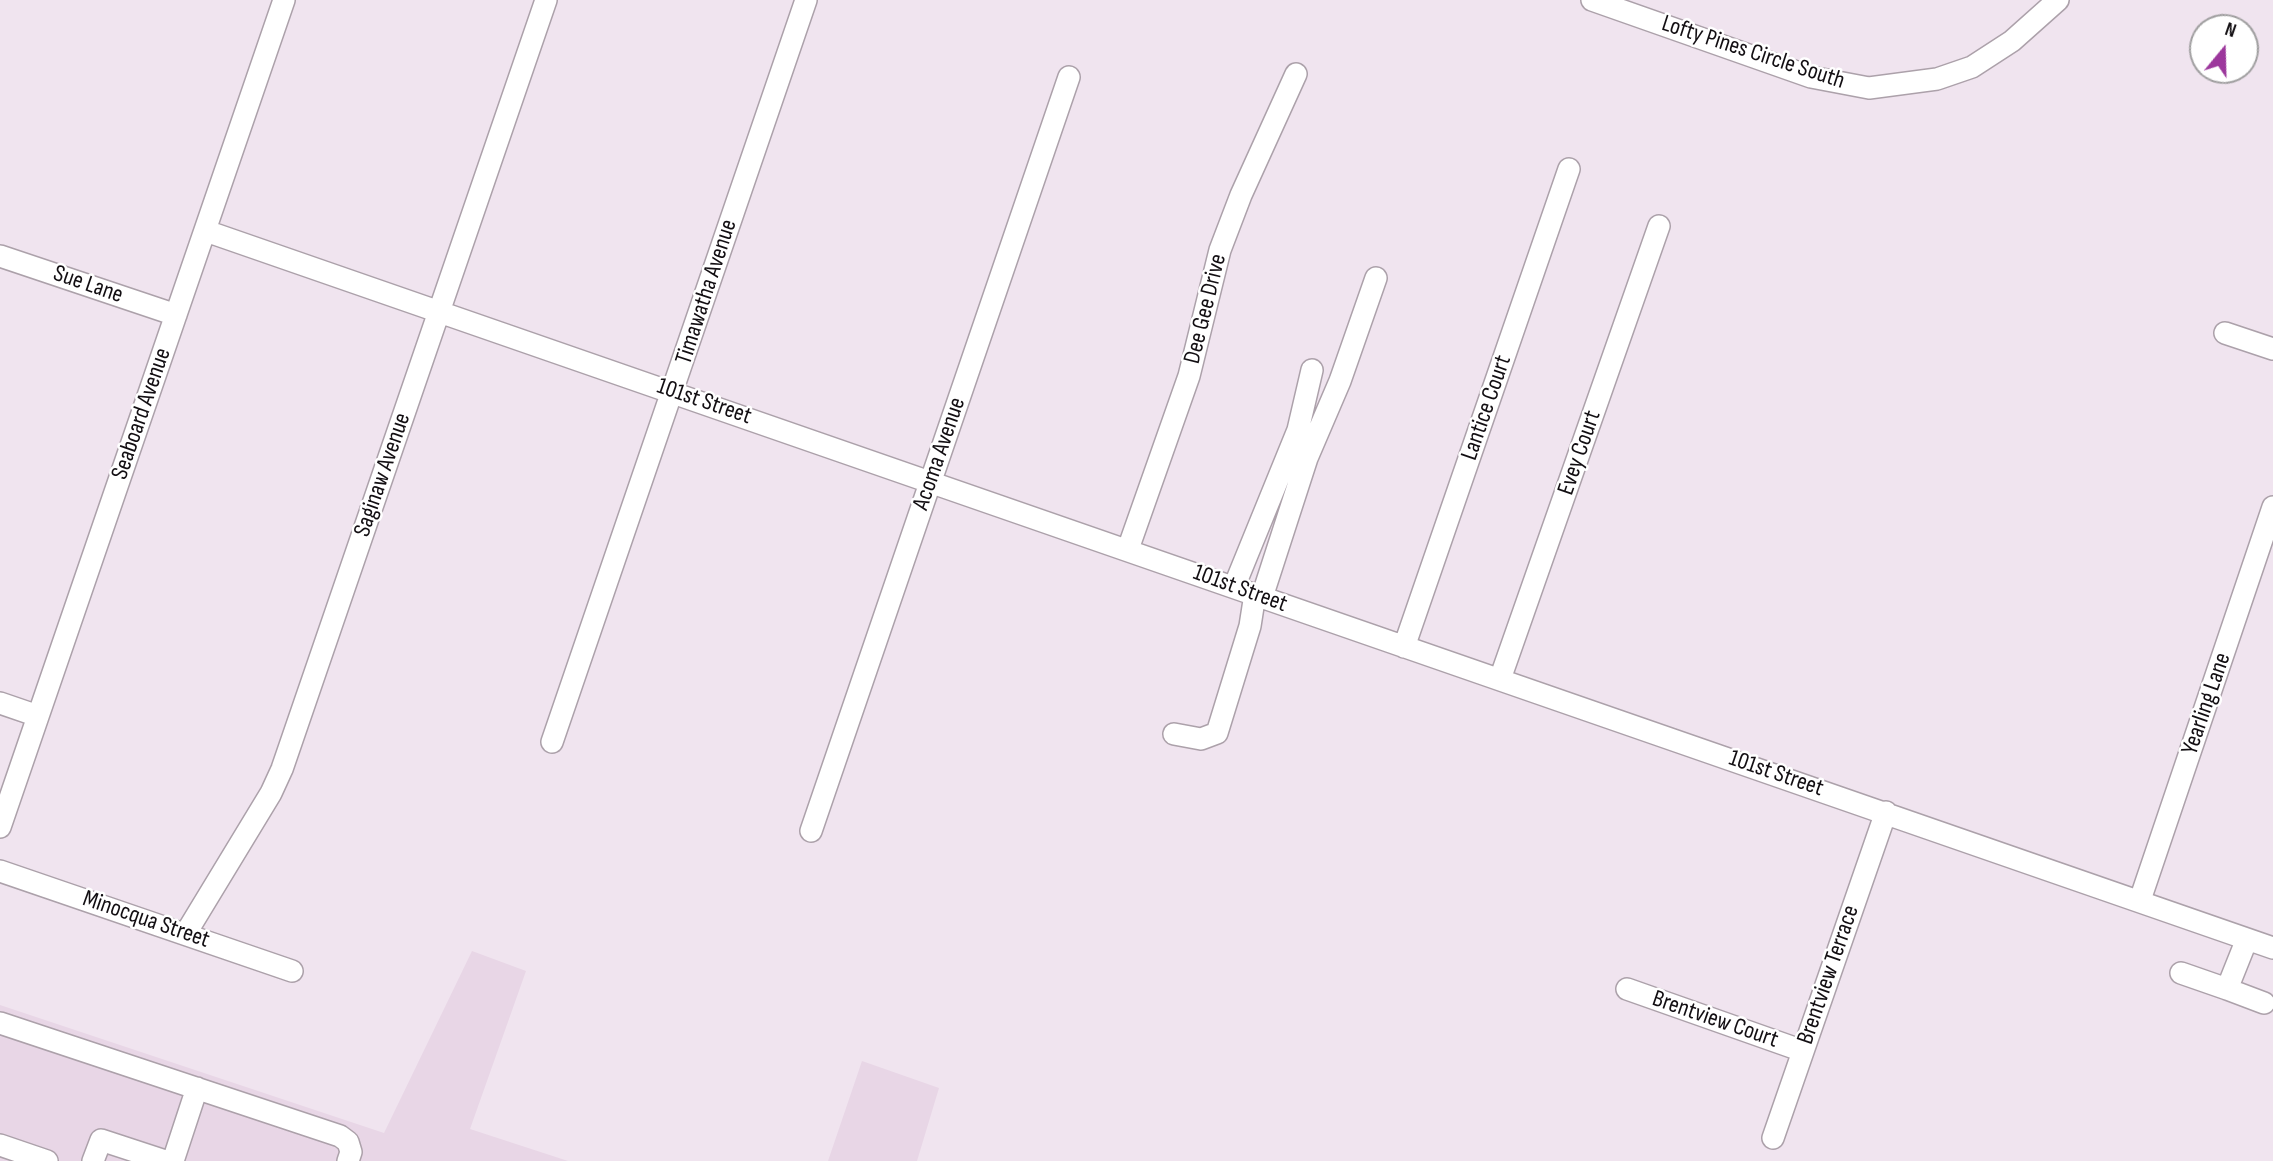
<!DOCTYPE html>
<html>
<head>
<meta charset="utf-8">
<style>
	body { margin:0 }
	#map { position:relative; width:2273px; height:1161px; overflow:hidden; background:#f0e4ef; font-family:"Sofia Sans Condensed",sans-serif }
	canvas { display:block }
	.north { position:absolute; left:2189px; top:14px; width:70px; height:70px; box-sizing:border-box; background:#fff; border:2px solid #a09fa0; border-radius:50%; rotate:19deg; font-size:19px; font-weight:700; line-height:28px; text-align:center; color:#120e12 }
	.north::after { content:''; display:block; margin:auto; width:24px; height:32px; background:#9c379c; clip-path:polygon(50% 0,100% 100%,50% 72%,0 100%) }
</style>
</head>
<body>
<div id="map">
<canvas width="2273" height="1161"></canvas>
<div class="north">N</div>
</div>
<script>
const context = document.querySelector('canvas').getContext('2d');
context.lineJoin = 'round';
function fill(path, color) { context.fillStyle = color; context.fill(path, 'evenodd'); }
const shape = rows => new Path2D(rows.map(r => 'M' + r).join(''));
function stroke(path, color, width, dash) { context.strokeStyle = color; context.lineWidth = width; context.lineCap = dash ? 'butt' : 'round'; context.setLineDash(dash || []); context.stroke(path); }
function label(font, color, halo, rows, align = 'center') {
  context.font = font + ' "Sofia Sans Condensed",sans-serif'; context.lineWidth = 5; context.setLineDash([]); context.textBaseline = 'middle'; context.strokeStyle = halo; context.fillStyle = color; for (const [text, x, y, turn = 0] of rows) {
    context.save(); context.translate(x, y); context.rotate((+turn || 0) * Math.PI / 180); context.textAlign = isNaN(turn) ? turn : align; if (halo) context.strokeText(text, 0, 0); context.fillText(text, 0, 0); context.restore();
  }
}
const built = shape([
	[472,951,526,971,470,1129,568,1161,0,1161,0,1005,384,1133],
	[862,1061,939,1088,917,1161,828,1161]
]);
const minor = shape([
	[1592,0,1811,77,1869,88,1937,79,1972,67,2012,41,2058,0],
	[206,231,2273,948],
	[0,256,176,315],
	[2225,333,2273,349],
	[1128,549,1189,376,1220,250,1241,195,1296,74],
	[1234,587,1298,430,1312,370],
	[1262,597,1307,458,1340,381,1376,278],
	[1404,647,1569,169],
	[1500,679,1659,226],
	[0,703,38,716],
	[1174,734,1201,739,1217,733,1250,626,1255,594],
	[552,742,806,0],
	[0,827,284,0],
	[811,831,1069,77],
	[0,871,292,971],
	[2140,900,2273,507],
	[186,933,271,793,282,769,546,0],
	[2247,939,2227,989,2264,1003],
	[2181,973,2227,989],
	[1627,989,1803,1051],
	[0,1023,340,1136,348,1142,351,1152,348,1161],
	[1773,1138,1886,812],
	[0,1145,47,1161],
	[93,1161,101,1140,165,1161],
	[173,1161,197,1088]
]);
const streetNames = [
	["Lofty Pines Circle South",1753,53,18],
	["Sue Lane",88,285,19],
	["Timawatha Avenue",707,292,-72],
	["Dee Gee Drive",1206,309,-76],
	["101st Street",704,402,19],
	["Lantice Court",1487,408,-71],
	["Seaboard Avenue",142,414,-71],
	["Evey Court",1580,453,-71],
	["Acoma Avenue",940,454,-71],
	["Saginaw Avenue",383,475,-71],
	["101st Street",1240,589,20],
	["Yearling Lane",2207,704,-71],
	["101st Street",1776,774,19],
	["Minocqua Street",146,920,19],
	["Brentview Terrace",1829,975,-71],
	["Brentview Court",1715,1020,19]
];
fill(built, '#e8d6e6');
stroke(minor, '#aca1aa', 24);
stroke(minor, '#fff', 21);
label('24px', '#120e12', '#fff', streetNames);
</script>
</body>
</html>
